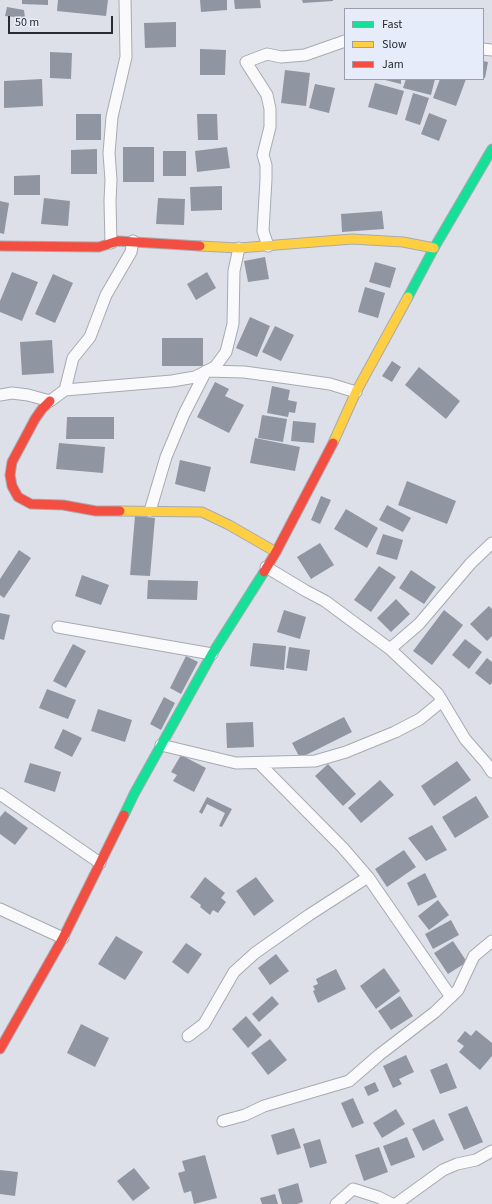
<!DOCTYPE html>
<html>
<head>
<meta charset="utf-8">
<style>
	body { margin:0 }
	#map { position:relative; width:492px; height:1204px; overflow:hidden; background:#dde0e8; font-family:"Source Sans 3",sans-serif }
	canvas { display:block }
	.legend { position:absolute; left:344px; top:8px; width:140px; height:72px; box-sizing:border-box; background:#e6ecf9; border:1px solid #9a9fa9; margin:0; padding:5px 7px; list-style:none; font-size:12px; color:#292b30 }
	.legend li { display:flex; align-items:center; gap:8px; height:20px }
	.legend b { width:20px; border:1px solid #9a9fa9 }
	.scale { position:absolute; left:8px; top:16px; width:105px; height:18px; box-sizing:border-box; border:2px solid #292b30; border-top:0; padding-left:5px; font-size:12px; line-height:14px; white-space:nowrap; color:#292b30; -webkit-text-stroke:3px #e6ecf9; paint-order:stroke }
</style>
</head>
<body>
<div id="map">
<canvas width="492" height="1204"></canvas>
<ul class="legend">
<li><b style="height:5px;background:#16e098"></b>Fast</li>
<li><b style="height:5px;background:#ffcf43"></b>Slow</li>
<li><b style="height:5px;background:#f24e42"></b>Jam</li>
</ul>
<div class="scale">50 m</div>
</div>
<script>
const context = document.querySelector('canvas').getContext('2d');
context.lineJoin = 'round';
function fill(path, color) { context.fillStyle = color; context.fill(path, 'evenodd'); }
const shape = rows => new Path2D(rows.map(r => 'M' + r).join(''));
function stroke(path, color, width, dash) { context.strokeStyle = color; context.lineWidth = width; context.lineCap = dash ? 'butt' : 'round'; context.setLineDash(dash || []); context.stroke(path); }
const building = shape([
	[22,0,48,0,48,5,22,4],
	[58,0,108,0,106,16,57,11],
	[200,0,227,0,227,10,201,12],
	[234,0,260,0,261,8,235,9],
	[302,0,333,0,333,1,303,3],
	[7,7,24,10,25,18,5,16],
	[176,22,176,47,145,48,144,23],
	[200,49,226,50,225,75,200,75],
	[50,52,72,53,71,79,50,78],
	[483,61,488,62,485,78,483,77],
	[285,70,310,73,306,106,281,103],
	[42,79,43,106,4,108,4,81],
	[381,79,401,79,401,84],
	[406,79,435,79,431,95,403,88],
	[440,79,466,79,456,106,433,98],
	[375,83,404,91,397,115,368,107],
	[315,84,335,88,329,113,309,108],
	[413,93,429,98,420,125,405,120],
	[429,113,447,120,439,141,421,134],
	[76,114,101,114,101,140,76,140],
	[197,114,217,114,218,140,198,140],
	[123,147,154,147,154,182,123,182],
	[227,147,230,168,197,172,195,151],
	[97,149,97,174,71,174,71,150],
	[163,151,186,151,186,176,163,176],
	[40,175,40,195,14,195,14,176],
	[222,186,222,210,191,211,190,187],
	[44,198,70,201,68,226,41,224],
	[158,198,185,199,184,225,156,224],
	[0,201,9,203,4,234,0,233],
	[382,211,384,229,342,232,341,214],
	[265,257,269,279,248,282,244,261],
	[375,262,396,268,390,288,369,282],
	[12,272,38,282,22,321,0,312,0,301],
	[207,272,216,288,196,300,187,284],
	[53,274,73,283,55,323,35,314],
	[365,287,385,293,378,318,358,312],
	[250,317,270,326,257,357,236,348],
	[275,326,294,335,281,361,262,352],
	[162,338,203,338,203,366,162,366],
	[52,340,54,373,22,375,20,342],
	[392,361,401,367,392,382,382,376],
	[419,367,460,401,446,419,405,385],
	[215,382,229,389,225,396,244,405,229,433,197,417],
	[272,386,290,390,288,400,297,402,295,413,289,412,288,417,267,413],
	[262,415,287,419,283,442,258,438],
	[67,417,114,417,114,439,66,439],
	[293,421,316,423,314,443,291,441],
	[255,438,300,447,295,471,250,463],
	[59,443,105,447,103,473,56,469],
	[180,460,211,467,205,492,175,484],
	[407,481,456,501,447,524,398,505],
	[321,496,331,500,320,524,311,520],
	[387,505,411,518,403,532,379,520],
	[346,509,378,528,367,548,334,529],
	[135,516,155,518,150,576,130,575],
	[383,534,403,540,397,560,376,554],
	[320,543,334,565,311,579,297,557],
	[19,550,31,558,4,598,0,595,0,579],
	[379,566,396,577,371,612,354,600],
	[411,570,436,587,424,604,399,588],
	[82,575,109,585,101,605,75,596],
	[148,580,198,581,197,600,147,599],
	[396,599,410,614,391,632,377,618],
	[489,606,492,609,492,636,487,641,470,624],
	[284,610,306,617,300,639,277,632],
	[444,610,463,625,432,665,413,651],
	[0,613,10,615,4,640,0,639],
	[465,639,482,652,469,669,452,655],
	[253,643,286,646,284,670,250,666],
	[73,644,86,651,66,688,53,681],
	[289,647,310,650,307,671,286,668],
	[186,656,198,662,181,694,170,688],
	[487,658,492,662,492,683,490,685,475,673],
	[47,689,76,700,68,719,39,708],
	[164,697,175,703,161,730,150,724],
	[98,709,132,720,125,742,91,731],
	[344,717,352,732,300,758,292,743],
	[253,722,254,747,227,748,226,723],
	[63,729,82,738,72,757,54,748],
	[181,755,206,768,194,792,173,781,177,775,171,772],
	[457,761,471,780,434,806,421,786],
	[30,763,61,772,55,792,24,782],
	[328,764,356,794,343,806,315,776],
	[380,780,394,795,361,823,348,808],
	[476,796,489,817,455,838,442,817],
	[207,797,232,809,222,827,219,826,225,813,207,804,202,814,199,812],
	[5,811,28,828,15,845,0,834,0,817],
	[432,825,447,850,426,861,408,838],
	[404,850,416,867,387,887,375,869],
	[425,873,437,897,418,906,407,883],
	[205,877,225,893,221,898,226,902,218,913,213,910,210,915,200,907,201,905,190,897],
	[256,877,274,901,254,916,236,891],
	[438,900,449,915,429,930,418,916],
	[451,920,459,935,433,949,425,934],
	[116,936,143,952,125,980,98,964],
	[453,941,467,962,448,974,434,953],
	[186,943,202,954,188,974,172,962],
	[276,954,289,971,270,985,258,968],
	[384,968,400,991,376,1009,360,986],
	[336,969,346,989,318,1003,313,991,315,990,313,986,318,984,316,979],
	[272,996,279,1004,259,1022,252,1014],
	[400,996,413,1016,391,1030,378,1011],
	[246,1016,262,1035,248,1048,232,1029],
	[81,1024,109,1038,95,1067,67,1053],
	[476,1030,492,1043,492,1056,480,1070,459,1052,464,1046,457,1041,465,1031,471,1036],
	[270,1039,287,1060,268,1075,251,1053],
	[406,1055,414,1072,399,1079,402,1084,393,1088,383,1066],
	[447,1063,457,1088,440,1094,430,1070],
	[375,1082,379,1091,368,1096,364,1087],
	[353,1098,364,1123,352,1128,341,1103],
	[467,1106,483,1142,464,1150,448,1114],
	[396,1109,405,1124,382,1138,373,1123],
	[434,1119,444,1140,423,1151,412,1129],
	[294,1128,301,1148,277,1155,271,1135],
	[407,1137,415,1157,391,1166,383,1146],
	[320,1139,327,1163,310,1168,303,1144],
	[379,1147,388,1172,364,1181,355,1155],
	[205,1155,217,1198,194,1204,191,1191,184,1193,178,1173,185,1171,182,1161],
	[134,1168,150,1188,133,1201,117,1181],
	[0,1170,18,1172,15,1196,0,1194],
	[298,1183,303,1202,297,1204,282,1204,278,1189],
	[275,1194,278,1204,262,1204,260,1198]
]);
const street = shape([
	[483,49,492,50],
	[111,243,110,201,111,180,109,153,112,117,126,57,125,0],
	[268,246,263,231,266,179,266,165,263,155,270,127,270,109,267,95,246,62,267,54,281,57,305,55,345,41],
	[65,390,73,358,90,337,106,295,131,252,133,241],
	[0,395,12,393,28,395,50,401,65,390,172,381,195,377,215,367,226,352,233,324,234,271,239,248],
	[150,511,166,457,184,414,206,371,244,372,288,378,330,384,356,392],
	[266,567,306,591,325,601,390,649,438,694,465,739,486,763,492,772],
	[58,627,212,654],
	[390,649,419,624,471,563,492,543],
	[161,745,236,763,315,761,346,752,395,732,420,719,442,701],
	[259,763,343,848,368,877,451,997],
	[0,794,100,863],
	[0,909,63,938],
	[188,1036,204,1024,234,972,255,953,309,915,368,877],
	[223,1121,245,1115,264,1106,349,1081,379,1055,435,1012,458,990,474,956,492,941],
	[336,1204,353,1189,378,1197,392,1204],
	[396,1204,443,1170,457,1164,476,1160,492,1151]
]);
const fast = shape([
	[408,297,434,248,492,149],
	[124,815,134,794,212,654,264,572]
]);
const slow = shape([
	[200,246,239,248,352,239,403,242,434,248],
	[333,443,356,392,408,297],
	[120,511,202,512,229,525,276,552]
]);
const jam = shape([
	[0,246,99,247,118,241,200,246],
	[50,401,42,409,35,419,12,462,10,475,12,486,18,497,31,504,63,505,96,511,120,511],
	[264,572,276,552,333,443],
	[0,1049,63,938,124,815]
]);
fill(building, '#9095a2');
stroke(street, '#a8aab0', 13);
stroke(fast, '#a8aab0', 11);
stroke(slow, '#a8aab0', 11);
stroke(jam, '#a8aab0', 11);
stroke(street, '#fafafc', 11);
stroke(fast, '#16e098', 9);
stroke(slow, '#ffcf43', 9);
stroke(jam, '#f24e42', 9);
</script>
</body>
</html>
